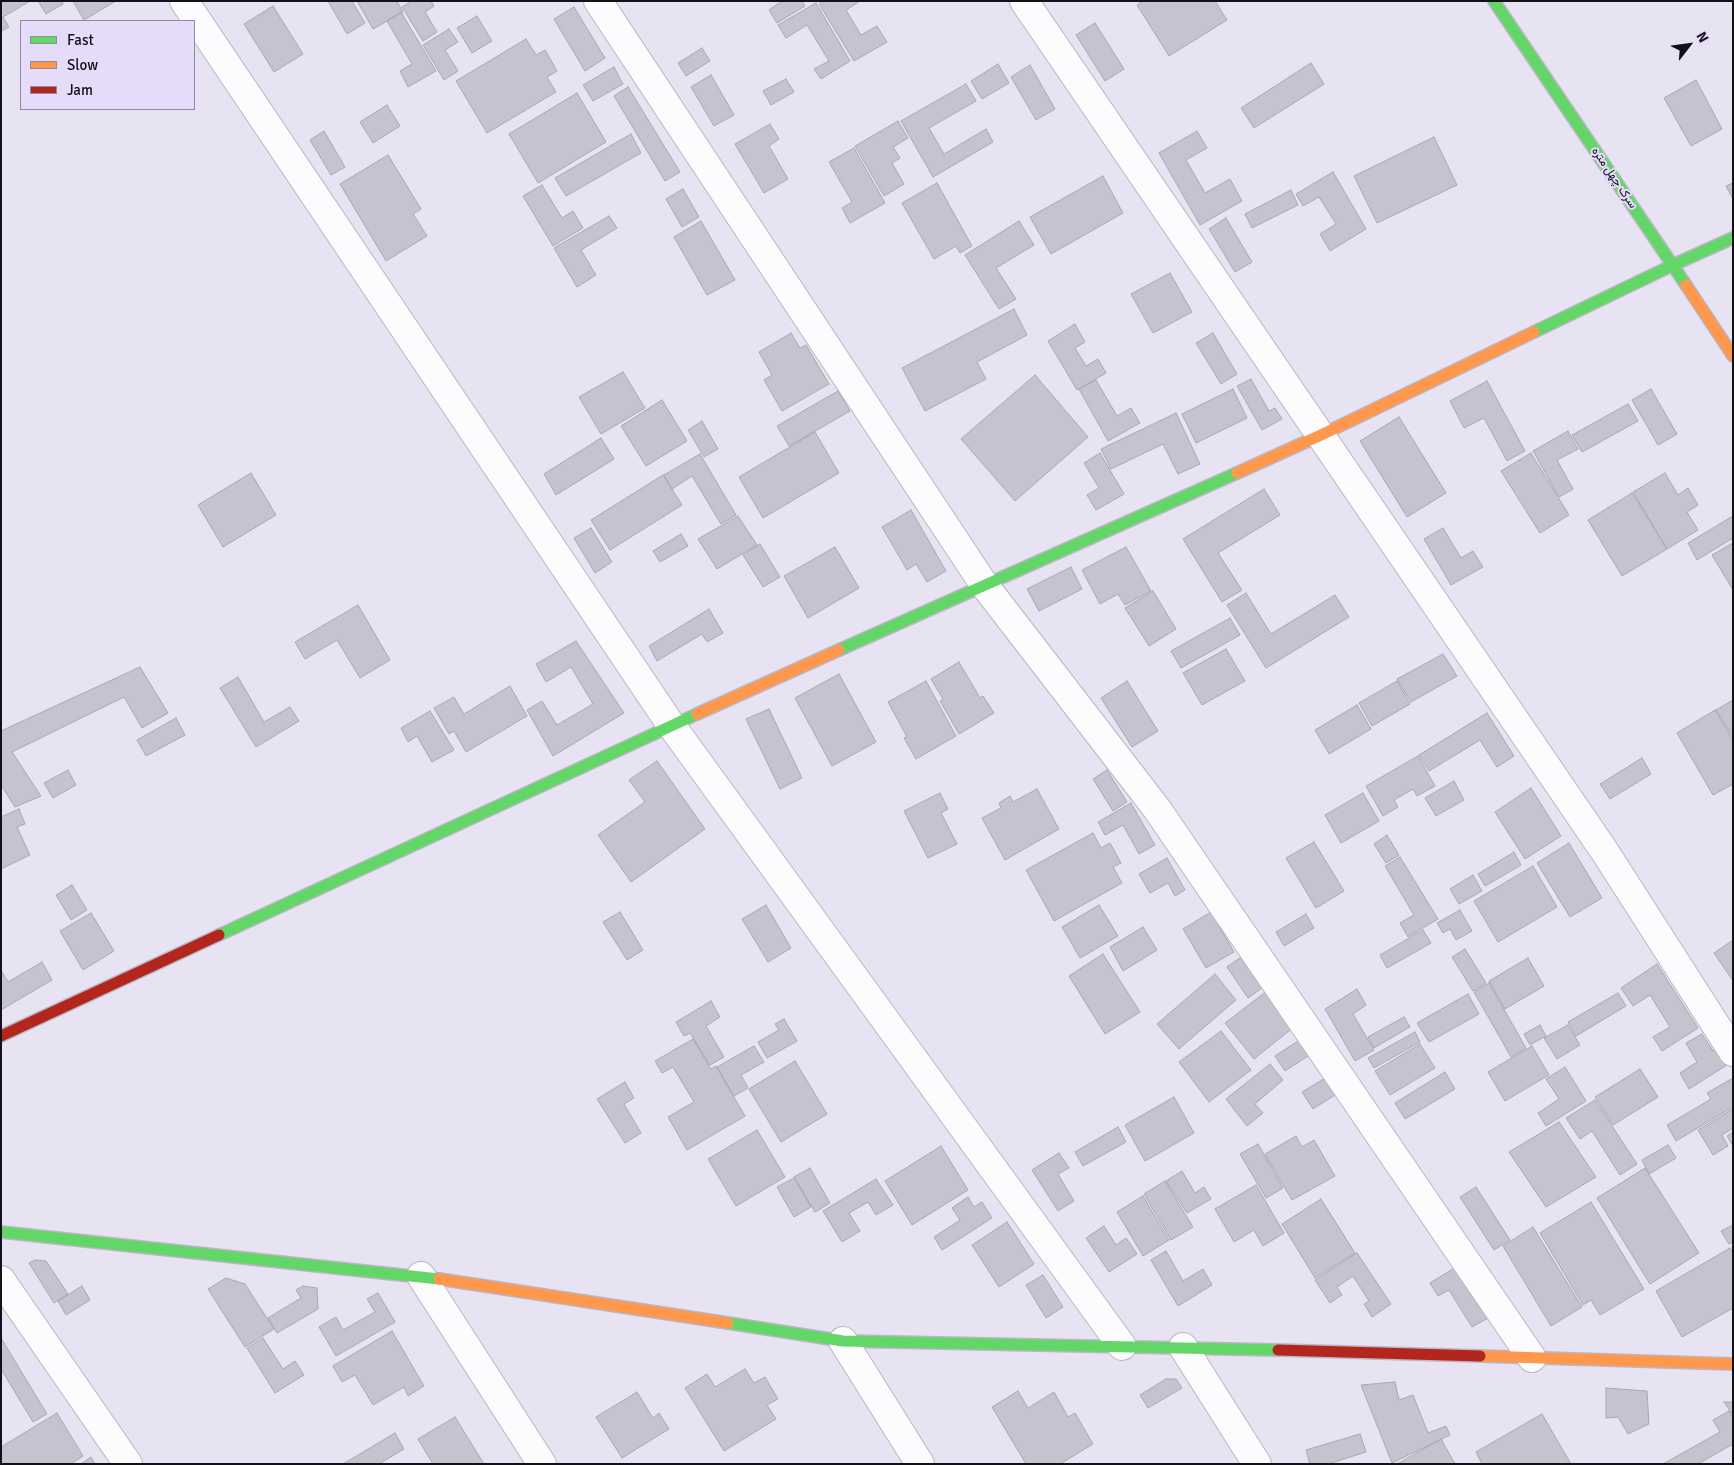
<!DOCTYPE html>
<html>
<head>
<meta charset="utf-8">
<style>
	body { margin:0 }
	#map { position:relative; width:1734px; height:1465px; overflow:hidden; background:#e8e3f3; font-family:Signika,sans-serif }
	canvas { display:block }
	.frame { position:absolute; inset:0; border:2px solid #131019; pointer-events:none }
	.legend { position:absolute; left:20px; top:20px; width:175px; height:90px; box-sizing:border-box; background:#e5dcfa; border:1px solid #918aa0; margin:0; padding:6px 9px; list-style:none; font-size:15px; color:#131019 }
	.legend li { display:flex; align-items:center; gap:10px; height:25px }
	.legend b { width:25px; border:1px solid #918aa0 }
	.north { position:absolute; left:1664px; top:20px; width:50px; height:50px; -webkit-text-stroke:4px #e5dcfa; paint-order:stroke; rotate:60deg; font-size:14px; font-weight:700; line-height:20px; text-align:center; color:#131019 }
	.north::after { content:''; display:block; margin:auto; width:18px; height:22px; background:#131019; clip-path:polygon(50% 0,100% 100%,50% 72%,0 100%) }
</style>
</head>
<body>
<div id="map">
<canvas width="1734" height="1465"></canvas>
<div class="frame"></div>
<ul class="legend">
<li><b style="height:6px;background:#63d668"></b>Fast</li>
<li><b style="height:6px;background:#ff974d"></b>Slow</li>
<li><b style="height:6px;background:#b3261e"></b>Jam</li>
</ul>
<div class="north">N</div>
</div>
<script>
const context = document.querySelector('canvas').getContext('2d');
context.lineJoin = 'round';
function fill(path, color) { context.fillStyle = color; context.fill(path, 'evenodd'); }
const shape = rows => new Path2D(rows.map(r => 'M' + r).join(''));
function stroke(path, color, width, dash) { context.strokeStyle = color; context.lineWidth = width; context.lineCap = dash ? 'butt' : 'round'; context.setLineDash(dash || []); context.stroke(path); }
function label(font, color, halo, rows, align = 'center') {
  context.font = font + ' Signika,Vazirmatn,sans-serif'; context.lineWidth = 4; context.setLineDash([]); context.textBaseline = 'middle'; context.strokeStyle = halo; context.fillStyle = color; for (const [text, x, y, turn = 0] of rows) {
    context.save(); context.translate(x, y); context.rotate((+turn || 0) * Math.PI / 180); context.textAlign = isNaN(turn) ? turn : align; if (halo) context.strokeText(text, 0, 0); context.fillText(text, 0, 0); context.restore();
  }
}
const building = shape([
	[1,1,30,1,3,17,9,27,1,31,1,1],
	[38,1,62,1,63,4,46,14,38,1],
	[73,1,116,1,84,20,73,1],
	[328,1,352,1,365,23,347,34,328,1],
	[357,1,397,1,403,12,373,29,357,1],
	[411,1,431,1,434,6,425,12,437,32,423,41,402,7,411,1],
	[782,1,802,1,805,6,777,23,769,10,782,1],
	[823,1,860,1,846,10,861,35,877,26,887,42,854,61,819,4,823,1],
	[1143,1,1215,1,1227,20,1169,56,1137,5,1143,1],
	[816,3,850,61,821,79,814,69,829,61,807,25,786,38,778,25,816,3],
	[273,6,303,54,274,72,244,24,273,6],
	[574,7,605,58,585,71,554,19,574,7],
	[401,12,436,71,408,87,400,71,412,64,387,21,401,12],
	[477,16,492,41,472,53,457,28,477,16],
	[1095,23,1124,69,1105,81,1076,35,1095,23],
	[449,29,458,42,445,50,458,71,444,80,423,45,449,29],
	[526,39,536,55,545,50,557,71,547,77,556,92,487,133,456,81,526,39],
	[702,48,710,61,686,76,678,63,702,48],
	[1311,63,1324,84,1254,128,1241,108,1311,63],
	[998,64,1009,83,982,99,971,81,998,64],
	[1030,65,1055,109,1036,120,1011,77,1030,65],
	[614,67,623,84,593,101,583,85,614,67],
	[711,75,734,115,714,126,691,87,711,75],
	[786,79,794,92,771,105,763,91,786,79],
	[1696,80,1722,129,1691,146,1664,98,1696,80],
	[966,84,976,101,929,128,944,154,986,129,993,142,933,177,901,121,966,84],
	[628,87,680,172,665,181,614,96,628,87],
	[577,93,606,142,538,183,509,134,577,93],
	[387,105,400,126,373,143,360,122,387,105],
	[898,121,908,138,893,147,900,158,892,163,904,184,884,196,855,146,898,121],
	[770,124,779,139,769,146,788,179,764,193,735,144,770,124],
	[324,131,345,167,331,175,310,140,324,131],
	[1197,131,1207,148,1186,160,1205,193,1230,179,1242,201,1200,225,1159,153,1197,131],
	[631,134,641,153,566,196,555,178,631,134],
	[1434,137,1457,185,1377,223,1354,176,1434,137],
	[854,148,885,203,850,223,842,208,852,202,829,162,854,148],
	[388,155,421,209,413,214,427,236,386,261,340,184,388,155],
	[1333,172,1366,229,1330,251,1320,234,1336,224,1319,197,1303,206,1296,194,1333,172],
	[1103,176,1123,213,1051,254,1030,217,1103,176],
	[937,183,972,246,960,253,956,246,934,259,902,203,937,183],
	[1733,183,1733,199,1726,186,1733,183],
	[542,185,562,218,573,211,583,228,553,246,523,196,542,185],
	[683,189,699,217,682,227,666,199,683,189],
	[1291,190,1298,205,1252,228,1245,214,1291,190],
	[609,216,617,228,581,250,596,275,577,287,554,248,609,216],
	[1226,218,1252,262,1235,272,1209,229,1226,218],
	[701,221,735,280,707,295,674,237,701,221],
	[1019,221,1034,245,996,268,1016,299,999,309,965,255,1019,221],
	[1170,273,1192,312,1153,333,1131,294,1170,273],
	[1014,309,1027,335,977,362,986,379,925,411,902,368,1014,309],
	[1075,324,1085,342,1075,348,1086,366,1098,359,1106,373,1077,390,1048,341,1075,324],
	[791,333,800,348,806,345,829,384,782,411,764,380,772,375,759,352,791,333],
	[1213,333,1237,374,1221,384,1196,343,1213,333],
	[623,372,645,408,601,434,579,397,623,372],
	[1035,375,1088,437,1015,501,961,439,1035,375],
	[1251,379,1269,411,1275,408,1282,419,1262,430,1237,386,1251,379],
	[1096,380,1117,416,1131,408,1140,423,1108,441,1079,389,1096,380],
	[1487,381,1525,451,1507,461,1484,418,1464,428,1450,401,1487,381],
	[1233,389,1247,418,1196,443,1182,414,1233,389],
	[1651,389,1677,434,1658,445,1632,400,1651,389],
	[838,391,850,411,789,446,777,426,838,391],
	[662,400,687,441,646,466,621,426,662,400],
	[1628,404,1638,421,1582,452,1572,435,1628,404],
	[1176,413,1200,464,1178,474,1163,444,1111,469,1101,449,1176,413],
	[1399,417,1446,493,1407,517,1360,441,1399,417],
	[702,421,718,449,704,457,688,430,702,421],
	[1568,431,1578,449,1557,460,1573,489,1559,497,1533,451,1568,431],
	[815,432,839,473,763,518,739,477,815,432],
	[601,438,614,459,556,495,544,474,601,438],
	[1100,453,1124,494,1096,510,1087,495,1099,488,1084,463,1100,453],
	[1531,453,1569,515,1540,533,1501,471,1531,453],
	[700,454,736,515,721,524,692,476,672,489,664,475,700,454],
	[251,473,276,515,223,547,198,505,251,473],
	[1665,473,1678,495,1688,488,1698,505,1687,512,1698,530,1667,549,1633,492,1665,473],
	[663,475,682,505,610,550,591,520,663,475],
	[1264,489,1280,515,1218,553,1242,590,1222,602,1183,539,1264,489],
	[1632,493,1667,549,1622,576,1588,520,1632,493],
	[911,510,946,571,927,582,916,564,907,570,882,527,911,510],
	[738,516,757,545,717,569,698,539,738,516],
	[1733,516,1733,538,1697,560,1688,543,1733,516],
	[591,528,612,562,595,573,574,538,591,528],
	[1443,528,1461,558,1473,551,1483,567,1451,585,1424,539,1443,528],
	[681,534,688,546,660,562,653,551,681,534],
	[1733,543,1733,590,1712,555,1733,543],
	[760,544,780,577,763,587,743,555,760,544],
	[835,547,859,588,808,618,784,576,835,547],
	[1126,547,1151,591,1125,605,1118,594,1100,604,1082,570,1126,547],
	[1071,567,1082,589,1039,611,1027,589,1071,567],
	[1153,591,1176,629,1149,646,1125,608,1153,591],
	[1246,593,1271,634,1335,595,1349,617,1266,668,1227,605,1246,593],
	[358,605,390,660,360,678,337,640,305,659,295,642,358,605],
	[709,609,723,633,707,642,702,634,657,661,649,646,709,609],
	[1230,618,1240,635,1181,668,1171,651,1230,618],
	[576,641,624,713,553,756,527,710,542,701,557,725,593,704,571,667,546,682,536,664,576,641],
	[1226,649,1245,681,1202,705,1183,673,1226,649],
	[1443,654,1457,676,1411,702,1397,679,1443,654],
	[959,662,980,698,983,696,994,713,959,734,940,701,943,699,931,679,959,662],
	[140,667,168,713,142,728,124,697,12,752,41,796,15,807,1,785,1,731,140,667],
	[839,674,876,742,832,766,795,698,839,674],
	[238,677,264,722,290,707,299,721,256,747,220,688,238,677],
	[926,681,956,736,916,759,904,738,907,737,888,702,926,681],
	[1127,681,1158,731,1132,747,1101,698,1127,681],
	[1397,681,1410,704,1372,726,1359,703,1397,681],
	[510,686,527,716,466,752,454,731,449,734,434,708,454,697,464,714,510,686],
	[1733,700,1733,737,1716,710,1733,700],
	[1357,705,1371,729,1329,754,1315,730,1357,705],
	[769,709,802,778,780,789,746,719,769,709],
	[1715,710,1733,740,1733,784,1713,795,1677,733,1715,710],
	[430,711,454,750,432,762,417,736,408,742,401,728,430,711],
	[1487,713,1514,756,1497,767,1480,740,1429,771,1419,755,1487,713],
	[176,718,185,735,146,756,137,740,176,718],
	[1418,756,1435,786,1417,796,1413,789,1394,800,1398,807,1383,816,1366,786,1418,756],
	[1642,758,1651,774,1610,799,1600,784,1642,758],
	[657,761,705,829,631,882,598,835,645,802,629,780,657,761],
	[68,770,76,785,53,798,44,783,68,770],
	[1107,770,1127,802,1113,811,1093,779,1107,770],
	[1454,781,1464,800,1436,816,1425,798,1454,781],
	[1531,788,1561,836,1525,859,1495,812,1531,788],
	[1037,789,1059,829,1005,860,982,818,1001,808,999,803,1010,796,1013,802,1037,789],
	[940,793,948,809,941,813,957,844,928,858,904,811,940,793],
	[1363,793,1379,821,1341,843,1325,815,1363,793],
	[1131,803,1155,845,1139,854,1123,825,1105,835,1098,822,1131,803],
	[19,809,25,824,17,827,30,855,1,869,1,817,19,809],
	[1093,833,1101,848,1110,843,1121,863,1113,867,1122,883,1054,921,1026,870,1093,833],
	[1387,835,1399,855,1386,863,1374,844,1387,835],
	[1314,842,1344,891,1316,908,1286,858,1314,842],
	[1569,843,1602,898,1570,917,1537,863,1569,843],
	[1514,852,1521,865,1485,886,1478,874,1514,852],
	[1400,857,1438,919,1408,937,1400,923,1414,915,1385,866,1400,857],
	[1167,858,1185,890,1175,896,1168,883,1150,893,1139,874,1167,858],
	[1533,866,1557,907,1498,942,1474,901,1533,866],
	[1473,875,1482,891,1459,904,1450,889,1473,875],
	[72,885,87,910,71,920,56,895,72,885],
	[766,905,791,948,768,962,742,919,766,905],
	[1099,905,1118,936,1080,958,1062,927,1099,905],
	[1460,910,1472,931,1456,940,1450,929,1443,933,1437,923,1460,910],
	[620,912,643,950,627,960,603,922,620,912],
	[1211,912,1234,952,1206,968,1183,929,1211,912],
	[91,913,114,951,83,970,60,931,91,913],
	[1306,914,1314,928,1284,946,1276,932,1306,914],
	[1143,927,1157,950,1123,971,1110,947,1143,927],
	[1423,930,1431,943,1387,968,1380,955,1423,930],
	[1733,940,1733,981,1714,953,1733,940],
	[1465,949,1486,983,1473,991,1452,957,1465,949],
	[1103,954,1140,1012,1105,1034,1069,976,1103,954],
	[1241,957,1262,988,1248,998,1227,967,1241,957],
	[1528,958,1544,986,1505,1009,1489,981,1528,958],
	[42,962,52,980,1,1010,1,970,8,982,42,962],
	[1657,964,1698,1028,1662,1051,1653,1037,1670,1027,1650,995,1633,1006,1621,988,1657,964],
	[1215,974,1236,1000,1179,1049,1157,1024,1215,974],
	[1489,983,1526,1048,1511,1057,1474,992,1489,983],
	[1357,989,1366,1005,1353,1014,1374,1050,1355,1061,1325,1009,1357,989],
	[1267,991,1295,1026,1254,1059,1225,1023,1267,991],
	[1618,993,1626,1006,1576,1036,1568,1022,1618,993],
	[1468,994,1479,1014,1429,1042,1417,1023,1468,994],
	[711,1001,720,1017,706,1026,724,1057,710,1065,690,1033,684,1036,676,1022,711,1001],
	[1404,1017,1410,1027,1374,1048,1368,1037,1404,1017],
	[784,1019,797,1041,767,1058,758,1042,779,1030,775,1024,784,1019],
	[1540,1025,1546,1036,1530,1045,1524,1034,1540,1025],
	[1568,1025,1580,1045,1557,1059,1544,1038,1568,1025],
	[1221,1031,1251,1070,1209,1102,1179,1062,1221,1031],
	[1415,1032,1420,1042,1374,1068,1368,1058,1415,1032],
	[1702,1034,1713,1051,1717,1048,1727,1065,1689,1089,1680,1073,1697,1062,1686,1043,1702,1034],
	[693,1039,711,1069,716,1066,745,1116,687,1150,668,1117,694,1102,673,1067,662,1073,655,1061,693,1039],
	[1301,1039,1311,1054,1285,1071,1275,1056,1301,1039],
	[1420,1044,1435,1068,1390,1095,1375,1071,1420,1044],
	[754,1046,764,1062,741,1075,748,1088,734,1096,717,1067,754,1046],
	[1532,1046,1549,1075,1505,1101,1488,1072,1532,1046],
	[795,1061,827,1114,781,1142,749,1089,795,1061],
	[1270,1064,1283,1080,1255,1104,1263,1113,1247,1126,1226,1099,1270,1064],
	[1565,1067,1586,1101,1546,1126,1538,1113,1559,1099,1546,1079,1565,1067],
	[1640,1069,1658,1097,1613,1125,1595,1097,1640,1069],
	[1335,1072,1346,1088,1313,1109,1302,1092,1335,1072],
	[1445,1072,1455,1089,1405,1119,1395,1103,1445,1072],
	[1733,1078,1733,1107,1676,1141,1667,1125,1711,1099,1707,1093,1733,1078],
	[625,1082,634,1098,624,1104,641,1133,625,1143,597,1099,625,1082],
	[1174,1097,1194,1133,1145,1161,1125,1125,1174,1097],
	[1595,1100,1637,1164,1620,1175,1592,1131,1580,1139,1566,1118,1595,1100],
	[1733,1109,1733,1128,1722,1135,1728,1146,1713,1155,1698,1130,1733,1109],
	[1559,1122,1596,1177,1546,1207,1509,1152,1559,1122],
	[1118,1127,1126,1142,1083,1166,1075,1152,1118,1127],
	[757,1130,785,1177,736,1206,708,1159,757,1130],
	[1733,1132,1733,1146,1727,1136,1733,1132],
	[1296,1136,1302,1147,1314,1140,1335,1176,1292,1200,1265,1154,1296,1136],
	[1258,1144,1283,1188,1266,1198,1240,1154,1258,1144],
	[1668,1145,1676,1158,1649,1174,1642,1160,1668,1145],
	[941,1146,968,1190,912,1225,885,1181,941,1146],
	[1059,1153,1069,1168,1058,1174,1074,1201,1058,1211,1032,1170,1059,1153],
	[810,1168,830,1203,815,1212,794,1177,810,1168],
	[1645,1168,1699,1253,1650,1284,1597,1198,1645,1168],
	[1182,1171,1195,1193,1204,1187,1211,1199,1187,1213,1166,1181,1182,1171],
	[794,1178,811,1207,794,1217,777,1187,794,1178],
	[876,1179,893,1205,876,1215,868,1202,849,1213,860,1231,842,1242,823,1211,876,1179],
	[1165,1181,1193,1227,1171,1240,1144,1194,1165,1181],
	[1256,1185,1284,1233,1263,1246,1254,1230,1234,1242,1215,1209,1256,1185],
	[1476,1187,1510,1240,1494,1250,1460,1197,1476,1187],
	[1143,1196,1169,1240,1143,1256,1117,1212,1143,1196],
	[968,1197,974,1207,982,1202,992,1218,942,1250,934,1237,960,1220,952,1208,968,1197],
	[1321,1199,1355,1253,1315,1278,1282,1224,1321,1199],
	[1591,1202,1644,1289,1600,1315,1591,1300,1583,1305,1540,1233,1591,1202],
	[1007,1222,1034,1264,999,1287,972,1245,1007,1222],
	[1733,1225,1733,1242,1729,1244,1721,1231,1733,1225],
	[1104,1226,1116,1245,1126,1238,1137,1254,1109,1272,1086,1238,1104,1226],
	[1533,1227,1582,1307,1551,1326,1503,1246,1533,1227],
	[1730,1248,1733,1253,1733,1308,1682,1337,1656,1291,1730,1248],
	[1166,1251,1183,1281,1203,1269,1212,1285,1178,1306,1151,1260,1166,1251],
	[1357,1253,1391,1304,1372,1317,1364,1304,1369,1301,1353,1276,1337,1287,1342,1295,1330,1303,1315,1280,1357,1253],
	[35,1260,46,1261,68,1294,54,1303,29,1263,35,1260],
	[1456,1267,1488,1318,1472,1327,1449,1290,1438,1296,1430,1283,1456,1267],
	[1043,1275,1063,1307,1046,1318,1026,1285,1043,1275],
	[226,1278,245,1284,274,1329,245,1347,208,1289,226,1278],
	[82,1286,90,1300,66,1315,58,1301,82,1286],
	[303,1286,317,1288,318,1309,277,1333,268,1318,301,1298,296,1290,303,1286],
	[378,1293,395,1322,336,1356,319,1327,336,1317,343,1330,375,1312,367,1299,378,1293],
	[392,1331,424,1386,408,1396,404,1387,373,1405,355,1375,342,1382,333,1366,392,1331],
	[1,1338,47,1414,33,1422,1,1369,1,1338],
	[263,1338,283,1369,295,1361,304,1375,275,1393,247,1348,263,1338],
	[745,1369,754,1383,765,1377,778,1399,767,1405,776,1419,724,1451,685,1388,707,1374,715,1387,745,1369],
	[1166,1379,1176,1379,1182,1388,1148,1408,1140,1395,1166,1379],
	[1395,1382,1399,1400,1413,1395,1428,1433,1446,1426,1450,1435,1392,1463,1361,1385,1395,1382],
	[1606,1388,1647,1391,1649,1424,1628,1434,1618,1417,1606,1418,1606,1388],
	[1018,1391,1028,1408,1054,1392,1068,1417,1075,1413,1093,1444,1060,1464,1026,1464,992,1407,1018,1391],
	[637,1392,653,1418,659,1413,669,1429,622,1458,596,1417,637,1392],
	[1724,1402,1733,1402,1733,1415,1724,1402],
	[1729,1411,1733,1418,1733,1444,1698,1464,1663,1464,1720,1432,1713,1420,1729,1411],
	[57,1413,83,1456,71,1464,1,1464,1,1447,57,1413],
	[1542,1414,1571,1464,1482,1464,1476,1452,1542,1414],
	[455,1417,484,1464,433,1464,418,1439,455,1417],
	[395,1433,404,1449,379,1464,343,1464,395,1433],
	[1360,1434,1366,1452,1328,1464,1310,1464,1306,1450,1360,1434],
	[1441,1439,1455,1464,1397,1464,1441,1439],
	[91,1457,95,1464,81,1464,91,1457]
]);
const street = shape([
	[184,1,671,725,1122,1346],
	[598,1,985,586,1157,809,1532,1358],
	[1024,1,1605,852,1733,1052],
	[421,1276,542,1464],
	[1,1280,128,1464],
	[843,1341,920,1464],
	[1183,1347,1257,1464]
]);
const fast = shape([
	[1494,1,1686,285],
	[1534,332,1673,265,1733,238],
	[839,650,1237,473],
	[219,935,697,714],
	[1,1232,439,1279],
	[728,1323,843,1341,1278,1350]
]);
const slow = shape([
	[1686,285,1733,356],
	[1237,473,1321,435,1534,332],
	[697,714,839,650],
	[439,1279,728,1323],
	[1480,1356,1733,1364]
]);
const jam = shape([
	[1,1036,219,935],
	[1278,1350,1480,1356]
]);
const streetNames = [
	["سرک چهل متره",1614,178,56]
];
fill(building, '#c6c2cf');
stroke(building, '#aaa6b3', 1);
stroke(street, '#bab6c2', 30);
stroke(fast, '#bab6c2', 14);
stroke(slow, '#bab6c2', 14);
stroke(jam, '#bab6c2', 14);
stroke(street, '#fcfbfd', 28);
stroke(fast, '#63d668', 11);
stroke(slow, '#ff974d', 11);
stroke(jam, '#b3261e', 11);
label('12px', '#131019', '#e5dcfa', streetNames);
</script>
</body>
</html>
